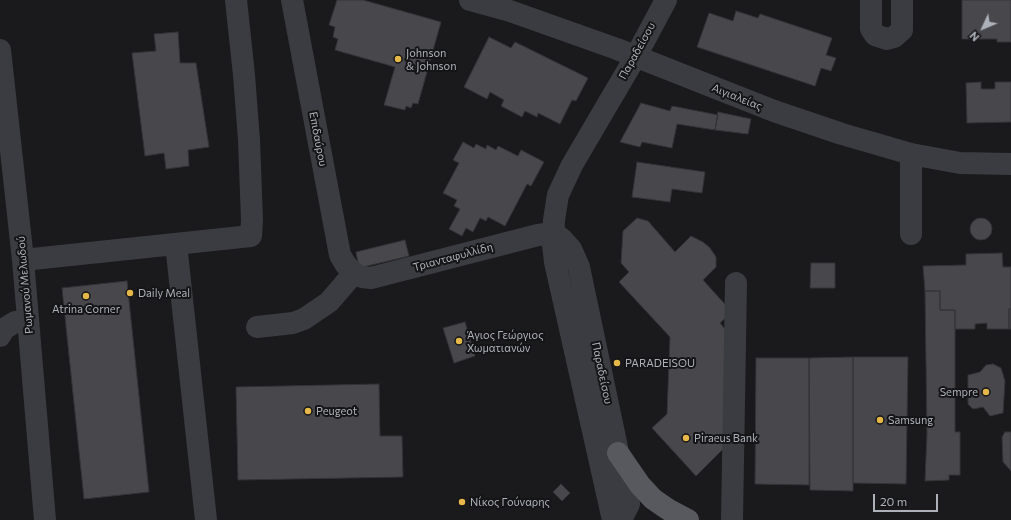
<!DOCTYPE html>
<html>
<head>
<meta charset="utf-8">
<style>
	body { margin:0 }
	#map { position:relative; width:1011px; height:520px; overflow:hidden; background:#1a1a1c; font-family:Commissioner,sans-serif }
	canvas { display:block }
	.north { position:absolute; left:963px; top:8px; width:40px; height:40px; -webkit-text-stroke:3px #151517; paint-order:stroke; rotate:226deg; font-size:11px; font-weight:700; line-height:16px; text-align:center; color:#adb1ba }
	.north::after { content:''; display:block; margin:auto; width:14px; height:18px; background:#adb1ba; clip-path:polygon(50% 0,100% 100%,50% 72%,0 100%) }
	.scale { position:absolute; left:873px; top:494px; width:65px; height:18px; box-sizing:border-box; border:2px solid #adb1ba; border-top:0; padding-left:5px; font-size:12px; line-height:14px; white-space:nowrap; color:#adb1ba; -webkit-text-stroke:3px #151517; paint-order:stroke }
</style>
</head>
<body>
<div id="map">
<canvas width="1011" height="520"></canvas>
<div class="north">N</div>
<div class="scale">20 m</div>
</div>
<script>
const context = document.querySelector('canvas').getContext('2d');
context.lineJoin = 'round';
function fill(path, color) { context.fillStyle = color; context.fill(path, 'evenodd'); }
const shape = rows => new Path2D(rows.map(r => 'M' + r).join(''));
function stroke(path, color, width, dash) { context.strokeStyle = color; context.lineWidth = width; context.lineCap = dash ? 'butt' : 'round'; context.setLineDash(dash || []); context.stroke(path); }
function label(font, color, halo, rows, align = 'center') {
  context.font = font + ' Commissioner,sans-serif'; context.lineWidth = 4; context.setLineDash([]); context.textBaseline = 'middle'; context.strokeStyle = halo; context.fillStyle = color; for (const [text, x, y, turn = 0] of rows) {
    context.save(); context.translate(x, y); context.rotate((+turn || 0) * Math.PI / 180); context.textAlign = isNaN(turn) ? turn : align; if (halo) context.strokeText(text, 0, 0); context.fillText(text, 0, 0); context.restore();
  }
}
const building = shape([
	[337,0,363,0,441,22,418,104,413,103,411,108,406,106,405,110,384,105,395,67,335,50,338,39,333,37,335,27,329,25,337,0],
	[962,0,1011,0,1011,42,997,42,997,39,962,39,962,0],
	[736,11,758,18,760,14,832,38,826,55,836,58,831,71,821,68,815,86,697,47,709,13,733,21,736,11],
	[178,32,180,63,196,63,209,147,188,150,189,166,166,169,164,153,145,156,132,53,156,51,154,34,178,32],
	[489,37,511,48,515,42,588,78,576,101,572,100,560,124,538,113,537,117,525,111,522,117,501,106,504,100,490,92,487,99,464,87,489,37],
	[981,82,981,89,995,89,995,82,1011,82,1011,122,967,123,966,83,981,82],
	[641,103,670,111,672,106,718,115,715,130,677,124,672,148,642,142,640,147,620,142,641,103],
	[718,112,751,119,748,134,715,130,718,112],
	[463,142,474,148,476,144,486,149,487,145,496,150,498,146,518,156,521,150,544,162,531,186,527,184,505,226,488,217,486,221,480,218,473,232,466,228,462,236,449,229,460,209,454,206,457,200,443,193,459,163,453,160,463,142],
	[637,162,705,172,702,193,672,189,670,202,632,197,637,162],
	'970 229a11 11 0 1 1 22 0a11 11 0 1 1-22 0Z',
	[637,218,648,221,675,252,691,236,703,242,710,248,716,257,716,267,703,280,732,312,720,323,728,333,725,447,696,476,652,428,667,414,670,337,619,282,629,272,621,263,623,231,637,218],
	[405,240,409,256,359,268,356,252,405,240],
	[1002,253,1003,267,1011,267,1011,309,1009,309,1009,329,987,329,987,323,975,324,975,329,955,329,955,310,940,310,940,291,925,291,923,266,966,265,966,254,1002,253],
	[811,263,835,263,835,288,810,288,811,263],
	[127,281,149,492,84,499,62,288,127,281],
	[925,291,940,291,940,310,955,310,955,432,960,432,960,475,949,475,949,480,925,481,927,434,925,291],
	[1009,309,1011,309,1011,329,1009,329,1009,309],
	[465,322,475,356,454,363,443,328,465,322],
	[853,357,908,357,906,484,853,483,853,357],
	[853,357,853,491,810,490,809,358,853,357],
	[756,358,809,358,809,485,755,484,756,358],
	[993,364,1001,368,1005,381,1003,413,990,416,983,407,973,409,968,404,968,375,980,372,986,365,993,364],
	[379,384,380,436,402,436,403,477,238,480,236,387,379,384],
	[1005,432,1011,432,1011,471,1003,462,1002,437,1005,432],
	[561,484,570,493,562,501,553,492,561,484]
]);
const minor = shape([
	[292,0,340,255,346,265,354,273,362,277,371,278,538,235,553,233],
	[470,0,510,11,617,49,774,111,842,134,911,154,960,163,1011,164],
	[871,0,871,29,875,35,887,39,894,37,902,30,902,0],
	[0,50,23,260,45,520],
	[553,233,562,239,571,249,579,267,583,286,629,504,621,520],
	[911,234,911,154],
	[176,244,206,520],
	[23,260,251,236,252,220,249,140,244,75,236,0],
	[257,327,293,323,304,319,329,302,354,273],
	[0,336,4,329,15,322,28,320],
	[613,520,555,262,553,245,554,220,558,195,572,165,636,56,666,0],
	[732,520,736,283]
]);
const major = shape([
	[618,453,640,485,653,499,669,510,688,520]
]);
const markers = [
	[398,59,4,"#e5b849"],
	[130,293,4,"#e5b849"],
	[86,296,4,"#e5b849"],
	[459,341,4,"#e5b849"],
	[617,363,4,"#e5b849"],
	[986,392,4,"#e5b849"],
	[308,411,4,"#e5b849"],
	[880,420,4,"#e5b849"],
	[686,438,4,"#e5b849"],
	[462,502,4,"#e5b849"]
];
const streetNames = [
	["Παραδείσου",637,51,-61],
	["Αιγιαλείας",737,97,22],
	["Επιδαύρου",318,139,79],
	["Τριανταφυλλίδη",453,257,-15],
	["Ρωμανού Μελωδού",25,285,-95],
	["Παραδείσου",602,373,78]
];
const poiNames = [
	["Johnson",406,53],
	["& Johnson",406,66],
	["Daily Meal",138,293],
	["Atrina Corner",86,309,"center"],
	["Άγιος Γεώργιος",467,335],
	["Χωματιανών",467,348],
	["PARADEISOU",625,363],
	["Sempre",978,392,"right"],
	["Peugeot",316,411],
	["Samsung",888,420],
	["Piraeus Bank",694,438],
	["Νίκος Γούναρης",470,502]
];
fill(building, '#47474c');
stroke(building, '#343438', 1);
stroke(minor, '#3b3c41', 22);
stroke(major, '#57595f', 22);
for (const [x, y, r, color] of markers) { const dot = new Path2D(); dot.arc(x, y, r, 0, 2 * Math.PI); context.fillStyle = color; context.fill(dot); stroke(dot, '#151517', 1.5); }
label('11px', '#adb1ba', '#151517', streetNames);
label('11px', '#adb1ba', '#151517', poiNames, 'left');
</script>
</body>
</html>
